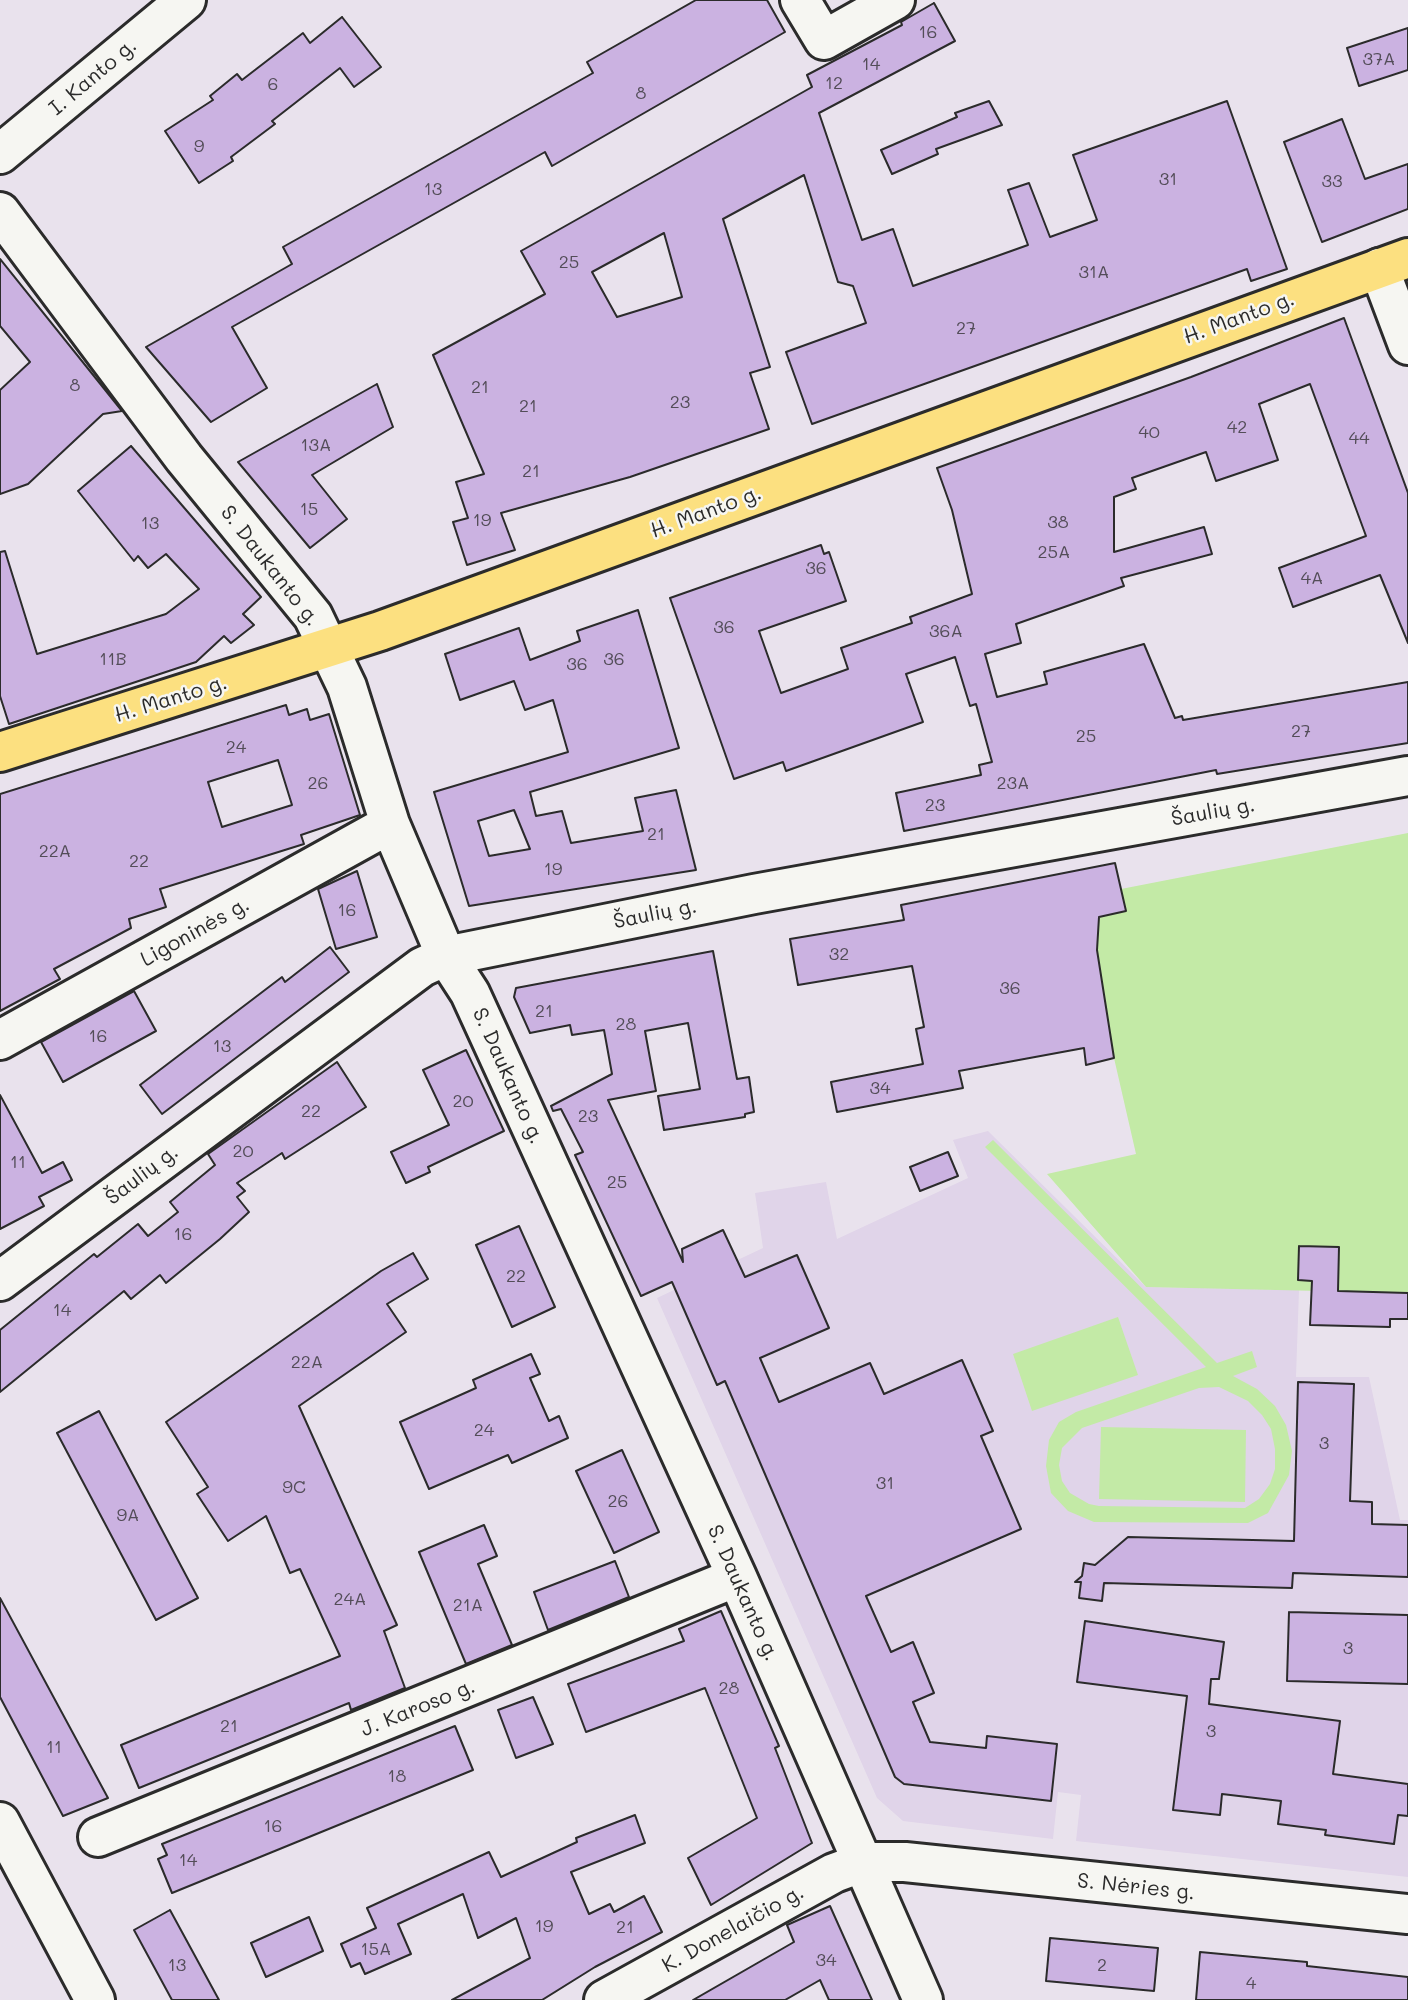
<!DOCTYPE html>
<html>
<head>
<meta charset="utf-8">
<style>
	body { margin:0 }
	canvas { display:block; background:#e9e2ed }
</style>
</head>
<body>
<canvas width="1408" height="2000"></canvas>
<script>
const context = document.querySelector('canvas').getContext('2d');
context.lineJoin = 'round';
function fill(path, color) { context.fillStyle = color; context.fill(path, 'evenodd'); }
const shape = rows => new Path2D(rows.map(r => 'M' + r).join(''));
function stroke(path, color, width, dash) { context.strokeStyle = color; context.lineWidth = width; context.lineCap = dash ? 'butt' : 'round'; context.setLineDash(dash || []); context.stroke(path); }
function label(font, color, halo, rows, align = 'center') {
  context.font = font + ' Mali,sans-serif'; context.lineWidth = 5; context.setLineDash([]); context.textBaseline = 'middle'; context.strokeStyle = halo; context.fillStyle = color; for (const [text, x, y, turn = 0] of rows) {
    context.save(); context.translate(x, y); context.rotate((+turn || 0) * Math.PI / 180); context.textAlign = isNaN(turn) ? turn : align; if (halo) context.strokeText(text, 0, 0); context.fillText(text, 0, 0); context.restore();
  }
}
const built = shape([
	[988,1131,1146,1287,1299,1290,1296,1377,1369,1377,1400,1520,1408,1520,1408,1877,1076,1841,1081,1795,1058,1792,1053,1839,903,1821,877,1798,657,1298,763,1248,755,1193,826,1182,837,1239,968,1178,953,1140]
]);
const green = shape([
	[1408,833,1408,1293,1146,1287,1047,1174,1136,1154,1114,1058,1097,950,1099,917,1126,911,1121,889],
	[993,1140,1217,1363,1252,1351,1257,1367,1233,1376,1257,1389,1275,1406,1286,1425,1292,1451,1289,1475,1268,1513,1248,1523,1094,1522,1068,1511,1051,1493,1046,1466,1049,1440,1059,1422,1076,1412,1206,1367,985,1147],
	[1219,1387,1248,1401,1262,1415,1271,1429,1275,1449,1275,1469,1270,1484,1259,1499,1245,1508,1099,1506,1089,1504,1070,1493,1062,1481,1059,1465,1062,1448,1082,1428,1199,1388],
	[1118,1317,1138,1375,1032,1411,1013,1354],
	[1101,1427,1246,1430,1245,1502,1099,1499]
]);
const building = shape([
	[696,0,767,0,785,32,552,166,545,152,232,327,267,388,211,422,146,347,292,264,283,247,593,73,587,62,696,0],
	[934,3,955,41,819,113,862,240,893,229,913,286,1028,245,1008,190,1029,183,1050,237,1097,220,1073,155,1227,101,1287,269,1251,281,1247,269,812,424,786,352,866,323,853,286,838,282,804,175,723,219,770,367,750,373,769,429,630,477,501,513,515,550,467,565,453,522,468,518,456,482,484,474,433,355,545,294,521,251,812,87,807,75,902,25,901,22,934,3],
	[664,233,682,297,617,317,592,272,664,233],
	[342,17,381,67,354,87,340,68,272,121,275,124,231,157,233,161,199,183,165,131,213,100,210,96,237,74,242,80,303,33,310,43,342,17],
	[1408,28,1408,70,1359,86,1347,48,1408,28],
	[989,101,1002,125,936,149,938,154,892,174,881,150,957,117,955,113,989,101],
	[1342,119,1365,179,1408,164,1408,209,1322,242,1284,142,1342,119],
	[0,259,122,411,103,414,28,484,0,494,0,390,30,362,0,326,0,259],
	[1344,318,1408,493,1408,643,1380,575,1293,607,1279,568,1366,536,1310,384,1259,404,1278,460,1216,481,1206,452,1132,478,1136,489,1114,497,1114,552,1204,527,1212,554,1121,578,1124,586,1016,624,1021,643,985,654,997,697,1047,684,1044,672,1144,644,1175,718,1182,716,1183,720,1408,682,1408,743,1217,774,1216,770,904,831,896,793,981,775,979,765,992,762,976,704,970,706,955,657,906,674,923,722,786,771,783,762,734,779,670,598,821,545,824,554,829,552,846,601,759,631,781,693,848,669,841,648,912,623,910,617,972,594,952,510,937,468,1191,377,1344,318],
	[377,384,393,427,312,475,347,519,310,548,238,462,377,384],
	[131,446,261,597,243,614,254,625,231,643,224,636,196,662,9,724,0,696,0,552,5,551,37,654,166,614,199,589,166,554,148,568,138,556,134,561,78,491,131,446],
	[638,610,679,748,530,792,536,816,562,811,571,843,643,831,635,798,676,790,696,870,469,906,434,792,568,752,553,700,525,710,514,681,460,700,445,654,519,628,530,660,580,641,577,631,638,610],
	[514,810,530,849,489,856,478,821,514,810],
	[286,705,289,715,307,709,310,720,329,714,360,815,301,835,304,844,160,889,166,907,129,919,131,928,54,969,60,979,0,1011,0,794,286,705],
	[278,760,292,805,222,827,208,782,278,760],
	[1115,863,1126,911,1099,917,1097,950,1114,1058,1086,1065,1084,1048,959,1071,963,1088,837,1112,831,1082,923,1064,916,1029,924,1027,912,966,798,985,790,939,904,920,901,905,1115,863],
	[357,871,377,937,336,949,318,889,357,871],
	[330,947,349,972,162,1114,140,1085,282,977,285,982,330,947],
	[713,951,737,1079,749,1077,754,1112,745,1114,745,1117,664,1130,658,1096,700,1089,688,1023,645,1031,656,1091,608,1100,683,1262,682,1249,723,1230,745,1277,797,1255,829,1328,760,1358,779,1402,870,1363,884,1394,962,1360,993,1431,981,1436,1021,1529,866,1596,891,1652,913,1642,934,1693,913,1702,930,1742,986,1748,987,1736,1057,1744,1051,1801,904,1784,895,1777,725,1381,717,1385,672,1282,641,1296,575,1155,583,1152,561,1109,553,1111,551,1106,612,1074,604,1030,572,1035,570,1025,530,1033,514,997,516,988,713,951],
	[134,991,156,1031,63,1082,41,1042,134,991],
	[466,1050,504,1131,428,1167,430,1172,406,1183,391,1152,449,1125,423,1070,466,1050],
	[337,1062,366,1107,285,1159,282,1153,237,1183,245,1191,237,1197,249,1212,220,1239,166,1283,160,1275,131,1299,124,1291,0,1392,0,1330,94,1254,97,1257,138,1224,148,1236,178,1212,170,1202,215,1165,208,1154,337,1062],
	[0,1095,42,1173,63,1162,72,1180,39,1197,44,1206,0,1229,0,1095],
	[948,1152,958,1176,920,1191,910,1167,948,1152],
	[519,1226,555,1307,512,1327,476,1245,519,1226],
	[1299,1246,1339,1247,1338,1291,1408,1293,1408,1319,1390,1319,1390,1327,1310,1325,1312,1281,1298,1280,1299,1246],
	[413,1253,428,1279,387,1304,406,1332,299,1406,397,1625,384,1631,405,1688,351,1710,349,1703,139,1788,121,1745,340,1656,300,1569,290,1573,266,1516,228,1541,197,1494,208,1487,166,1422,381,1271,413,1253],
	[531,1354,540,1374,530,1378,549,1421,559,1416,568,1438,512,1463,508,1455,429,1489,400,1422,476,1388,473,1380,531,1354],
	[1298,1382,1354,1384,1350,1501,1372,1502,1372,1524,1408,1525,1408,1577,1293,1573,1292,1588,1104,1583,1102,1601,1079,1598,1081,1582,1075,1582,1082,1576,1084,1563,1095,1565,1128,1537,1294,1541,1298,1382],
	[99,1411,198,1598,156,1620,57,1433,99,1411],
	[622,1450,659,1532,614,1553,576,1471,622,1450],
	[484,1525,497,1556,478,1564,512,1645,466,1664,419,1552,484,1525],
	[615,1561,629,1597,548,1630,534,1592,615,1561],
	[0,1598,108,1798,63,1816,0,1697,0,1598],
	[721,1611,779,1746,775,1748,812,1843,711,1905,688,1858,757,1818,705,1688,586,1732,568,1684,684,1641,679,1629,721,1611],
	[1289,1612,1408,1615,1408,1684,1287,1681,1289,1612],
	[1085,1621,1224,1642,1219,1679,1211,1679,1209,1704,1340,1721,1333,1774,1408,1784,1408,1816,1398,1815,1394,1844,1325,1835,1326,1830,1278,1824,1281,1801,1222,1794,1220,1815,1173,1810,1187,1696,1077,1682,1085,1621],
	[533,1697,553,1744,516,1758,498,1710,533,1697],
	[455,1726,473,1770,172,1893,158,1859,167,1855,162,1844,455,1726],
	[635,1815,645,1843,571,1872,589,1914,610,1904,614,1912,644,1896,662,1932,595,1967,542,2000,452,2000,530,1958,516,1918,478,1938,463,1894,398,1924,411,1954,365,1974,360,1963,351,1967,341,1944,376,1928,367,1908,489,1852,501,1877,577,1842,576,1838,635,1815],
	[830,1906,872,2000,829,2000,820,1980,785,2000,693,2000,794,1942,787,1925,830,1906],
	[170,1910,219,2000,172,2000,134,1930,170,1910],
	[309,1917,323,1951,266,1977,251,1943,309,1917],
	[1050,1938,1158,1948,1154,1991,1046,1981,1050,1938],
	[1200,1952,1307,1962,1307,1966,1408,1977,1408,2000,1196,2000,1200,1952]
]);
const minor = shape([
	[800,0,824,40,895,0],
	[0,154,186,0],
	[0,212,184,458,313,616,347,687,390,824,446,956,470,993,737,1577,923,2000],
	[1379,268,1408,345],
	[0,1040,390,824],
	[0,1281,422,967,446,956,754,894,1408,776],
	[0,1822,95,2000],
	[98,1837,737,1577],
	[604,2000,834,1873,864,1862,905,1862,1408,1914]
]);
const major = shape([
	[0,752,380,631,1408,258]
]);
const numberNames = [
	["16",928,32],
	["37A",1379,59],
	["14",871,64],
	["12",834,83],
	["6",273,84],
	["8",641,93],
	["9",199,146],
	["31",1168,179],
	["33",1332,181],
	["13",433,189],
	["25",569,262],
	["31A",1094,272],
	["27",966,328],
	["8",75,385],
	["21",480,387],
	["23",680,402],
	["21",528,406],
	["42",1237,427],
	["40",1149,432],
	["44",1359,438],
	["13A",316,445],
	["21",531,471],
	["15",309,509],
	["19",482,520],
	["38",1058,522],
	["13",150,523],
	["25A",1054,552],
	["36",816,568],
	["4A",1312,578],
	["36",724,627],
	["36A",946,631],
	["11B",113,659],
	["36",614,659],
	["36",577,664],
	["27",1301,731],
	["25",1086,736],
	["24",236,747],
	["26",318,783],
	["23A",1013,783],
	["23",935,805],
	["21",656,834],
	["22A",55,851],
	["22",139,861],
	["19",553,869],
	["16",347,910],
	["32",839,954],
	["36",1010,988],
	["21",544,1011],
	["28",626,1024],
	["16",98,1036],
	["13",222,1046],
	["34",880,1088],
	["20",463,1101],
	["22",311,1111],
	["23",588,1116],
	["20",243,1151],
	["11",18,1162],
	["25",617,1182],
	["16",183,1234],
	["22",516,1276],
	["14",62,1310],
	["22A",307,1362],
	["24",484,1430],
	["3",1324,1443],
	["31",885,1483],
	["9C",294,1487],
	["26",618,1501],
	["9A",128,1515],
	["24A",350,1599],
	["21A",468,1605],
	["3",1348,1648],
	["28",729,1688],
	["21",229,1726],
	["3",1211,1731],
	["11",54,1747],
	["18",397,1776],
	["16",273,1826],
	["14",188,1860],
	["19",544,1926],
	["21",625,1927],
	["15A",376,1949],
	["34",826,1960],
	["13",177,1965],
	["2",1102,1965],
	["4",1251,1983]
];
const streetNames = [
	["I. Kanto g.",93,77,-40],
	["H. Manto g.",1239,318,-20],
	["H. Manto g.",706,512,-20],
	["S. Daukanto g.",270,566,52],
	["H. Manto g.",171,699,-17],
	["Šaulių g.",1213,812,-10],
	["Šaulių g.",655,914,-11],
	["Ligoninės g.",195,932,-29],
	["S. Daukanto g.",508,1076,66],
	["Šaulių g.",142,1175,-37],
	["S. Daukanto g.",743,1593,66],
	["J. Karoso g.",418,1708,-22],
	["S. Nėries g.",1136,1887,6],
	["K. Donelaičio g.",733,1929,-29]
];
fill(built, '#e0d4e9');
fill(green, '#c3eaa6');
fill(building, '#cbb2e1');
stroke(building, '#2b2b2b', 2);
stroke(minor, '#2b2b2b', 44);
stroke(major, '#2b2b2b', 44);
stroke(minor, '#f6f6f2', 38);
stroke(major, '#fce080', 38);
label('18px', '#534d58', null, numberNames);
label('21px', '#2b2b2b', '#f6f6f2', streetNames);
</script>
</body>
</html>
